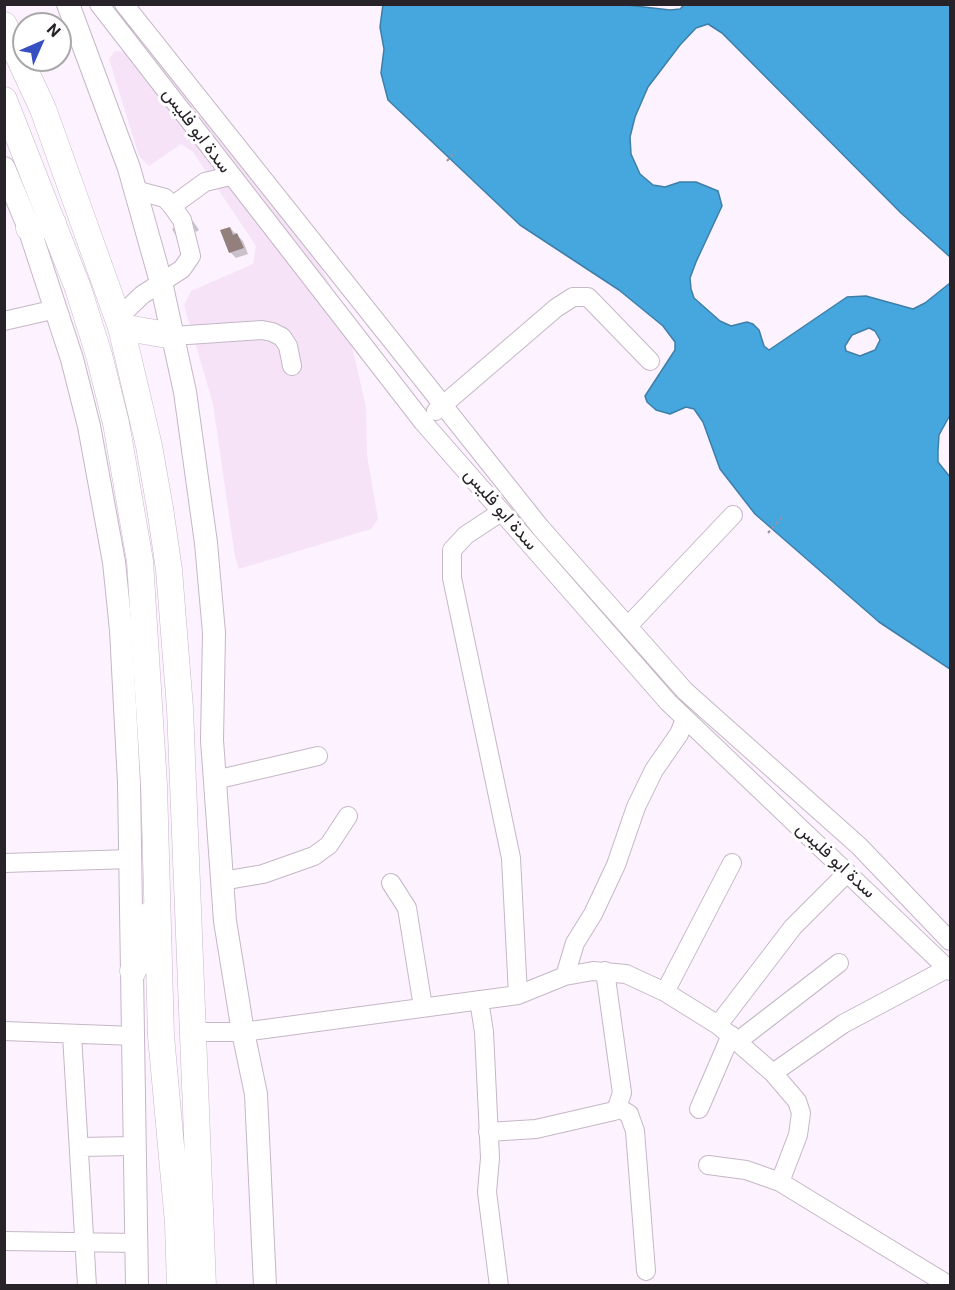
<!DOCTYPE html>
<html>
<head>
<meta charset="utf-8">
<style>
	body { margin:0 }
	#map { position:relative; width:955px; height:1290px; overflow:hidden; background:#fdf2ff; font-family:Roboto,sans-serif }
	canvas { display:block }
	.frame { position:absolute; inset:0; border:6px solid #282329; pointer-events:none }
	.north { position:absolute; left:12px; top:12px; width:60px; height:60px; box-sizing:border-box; background:#fff; border:2px solid #a9a7a9; border-radius:50%; rotate:45deg; font-size:16px; font-weight:700; line-height:24px; text-align:center; color:#282329 }
	.north::after { content:''; display:block; margin:auto; width:21px; height:27px; background:#374fc1; clip-path:polygon(50% 0,100% 100%,50% 72%,0 100%) }
</style>
</head>
<body>
<div id="map">
<canvas width="955" height="1290"></canvas>
<div class="frame"></div>
<div class="north">N</div>
</div>
<script>
const context = document.querySelector('canvas').getContext('2d');
context.lineJoin = 'round';
function fill(path, color) { context.fillStyle = color; context.fill(path, 'evenodd'); }
const shape = rows => new Path2D(rows.map(r => 'M' + r).join(''));
function stroke(path, color, width, dash) { context.strokeStyle = color; context.lineWidth = width; context.lineCap = dash ? 'butt' : 'round'; context.setLineDash(dash || []); context.stroke(path); }
function label(font, color, halo, rows, align = 'center') {
  context.font = font + ' Roboto,Vazirmatn,sans-serif'; context.lineWidth = 6; context.setLineDash([]); context.textBaseline = 'middle'; context.strokeStyle = halo; context.fillStyle = color; for (const [text, x, y, turn = 0] of rows) {
    context.save(); context.translate(x, y); context.rotate((+turn || 0) * Math.PI / 180); context.textAlign = isNaN(turn) ? turn : align; if (halo) context.strokeText(text, 0, 0); context.fillText(text, 0, 0); context.restore();
  }
}
const built = shape([
	[115,51,154,53,320,266,344,311,366,407,367,455,378,519,371,529,239,569,235,557,213,404,184,305,191,291,253,264,256,246,193,152,181,144,149,166,139,156,109,59]
]);
const water = shape([
	[383,4,618,4,670,10,680,9,685,4,950,5,950,257,901,213,722,33,708,24,696,28,680,45,648,87,635,117,630,137,631,154,640,174,653,185,665,187,680,182,696,182,718,191,722,206,696,262,690,278,691,289,694,298,720,321,731,326,747,322,753,324,759,330,764,346,769,350,847,297,866,296,913,309,925,303,950,283,950,415,939,435,938,451,938,462,950,477,950,669,879,622,755,514,720,469,703,422,694,409,686,407,670,414,656,410,647,402,645,396,675,350,675,342,663,326,619,290,520,225,388,100,381,73,384,49,380,27,383,4],
	[869,328,875,331,880,340,875,350,860,356,846,351,845,346,852,335,869,328]
]);
const shadow = shape([
	[193,221,199,230,196,232,190,222],
	[175,227,177,230,178,239,172,229],
	[230,228,243,241,248,254,236,258,230,252]
]);
const building = shape([
	[230,227,233,235,237,233,244,248,229,253,220,230]
]);
const path = shape([
	[447,161,456,151],
	[768,533,782,517]
]);
const minor = shape([
	[99,4,423,422,668,702,950,971],
	[124,4,540,527,685,691,859,846,950,941],
	[172,206,205,182,230,176],
	[118,318,142,295,182,269,191,256,182,220,172,206,165,198,135,190],
	[4,321,56,309],
	[173,336,262,330,272,332,282,337,288,346,292,366],
	[436,411,556,308,573,297,588,297,650,361],
	[501,512,466,535,452,550,452,578,511,858,518,995],
	[628,626,733,515],
	[215,780,318,756],
	[4,863,131,859],
	[222,881,263,874,314,856,329,845,348,816],
	[391,883,407,908,423,1007],
	[565,976,575,943,593,914,616,865,636,807,654,770,679,734,685,719],
	[665,992,732,863],
	[479,1000,484,1032,490,1158,487,1192,499,1286],
	[718,1025,793,927,847,873],
	[4,1031,134,1036],
	[192,1032,243,1032,518,995,565,976,593,971,626,974,665,992,718,1025,773,1073,797,1101,801,1113,798,1135,780,1182,950,1286],
	[72,1035,87,1286],
	[738,1041,839,963],
	[773,1073,843,1024,948,968],
	[617,1107,629,1114,635,1131,646,1271],
	[699,1109,731,1035],
	[488,1132,536,1129,614,1111,617,1107,622,1093,605,971],
	[79,1147,133,1146],
	[708,1165,746,1170,780,1182],
	[4,1241,136,1243]
]);
const major = shape([
	[68,4,129,168,161,282,185,392,206,543,214,633,212,740,225,921,243,1032,256,1094,265,1286],
	[4,168,29,228,72,359,89,426,114,562,121,630,129,783,137,1286]
]);
const highway = shape([
	[4,25,43,109,121,327,149,446,160,508,169,570,180,708,203,1286],
	[4,100,78,288,99,355,116,423,140,561,154,785,161,1036,178,1223,180,1286],
	[29,228,53,223],
	[121,327,173,336],
	[133,971,152,913]
]);
const streetNames = [
	["سدة ابو فليس",196,131,53],
	["سدة ابو فليس",500,510,49],
	["سدة ابو فليس",835,861,43]
];
fill(built, '#f6e3f8');
fill(water, '#46a7df');
stroke(water, '#3d7fa8', 1.5);
fill(shadow, '#0003');
fill(building, '#937f7c');
stroke(minor, '#c5b7c6', 20);
stroke(major, '#c5b7c6', 24);
stroke(highway, '#c5b7c6', 27);
stroke(path, '#9b939d', 2, [3, 3]);
stroke(minor, '#fff', 18);
stroke(major, '#fff', 22);
stroke(highway, '#fff', 26);
label('18px', '#282329', '#fff', streetNames);
</script>
</body>
</html>
